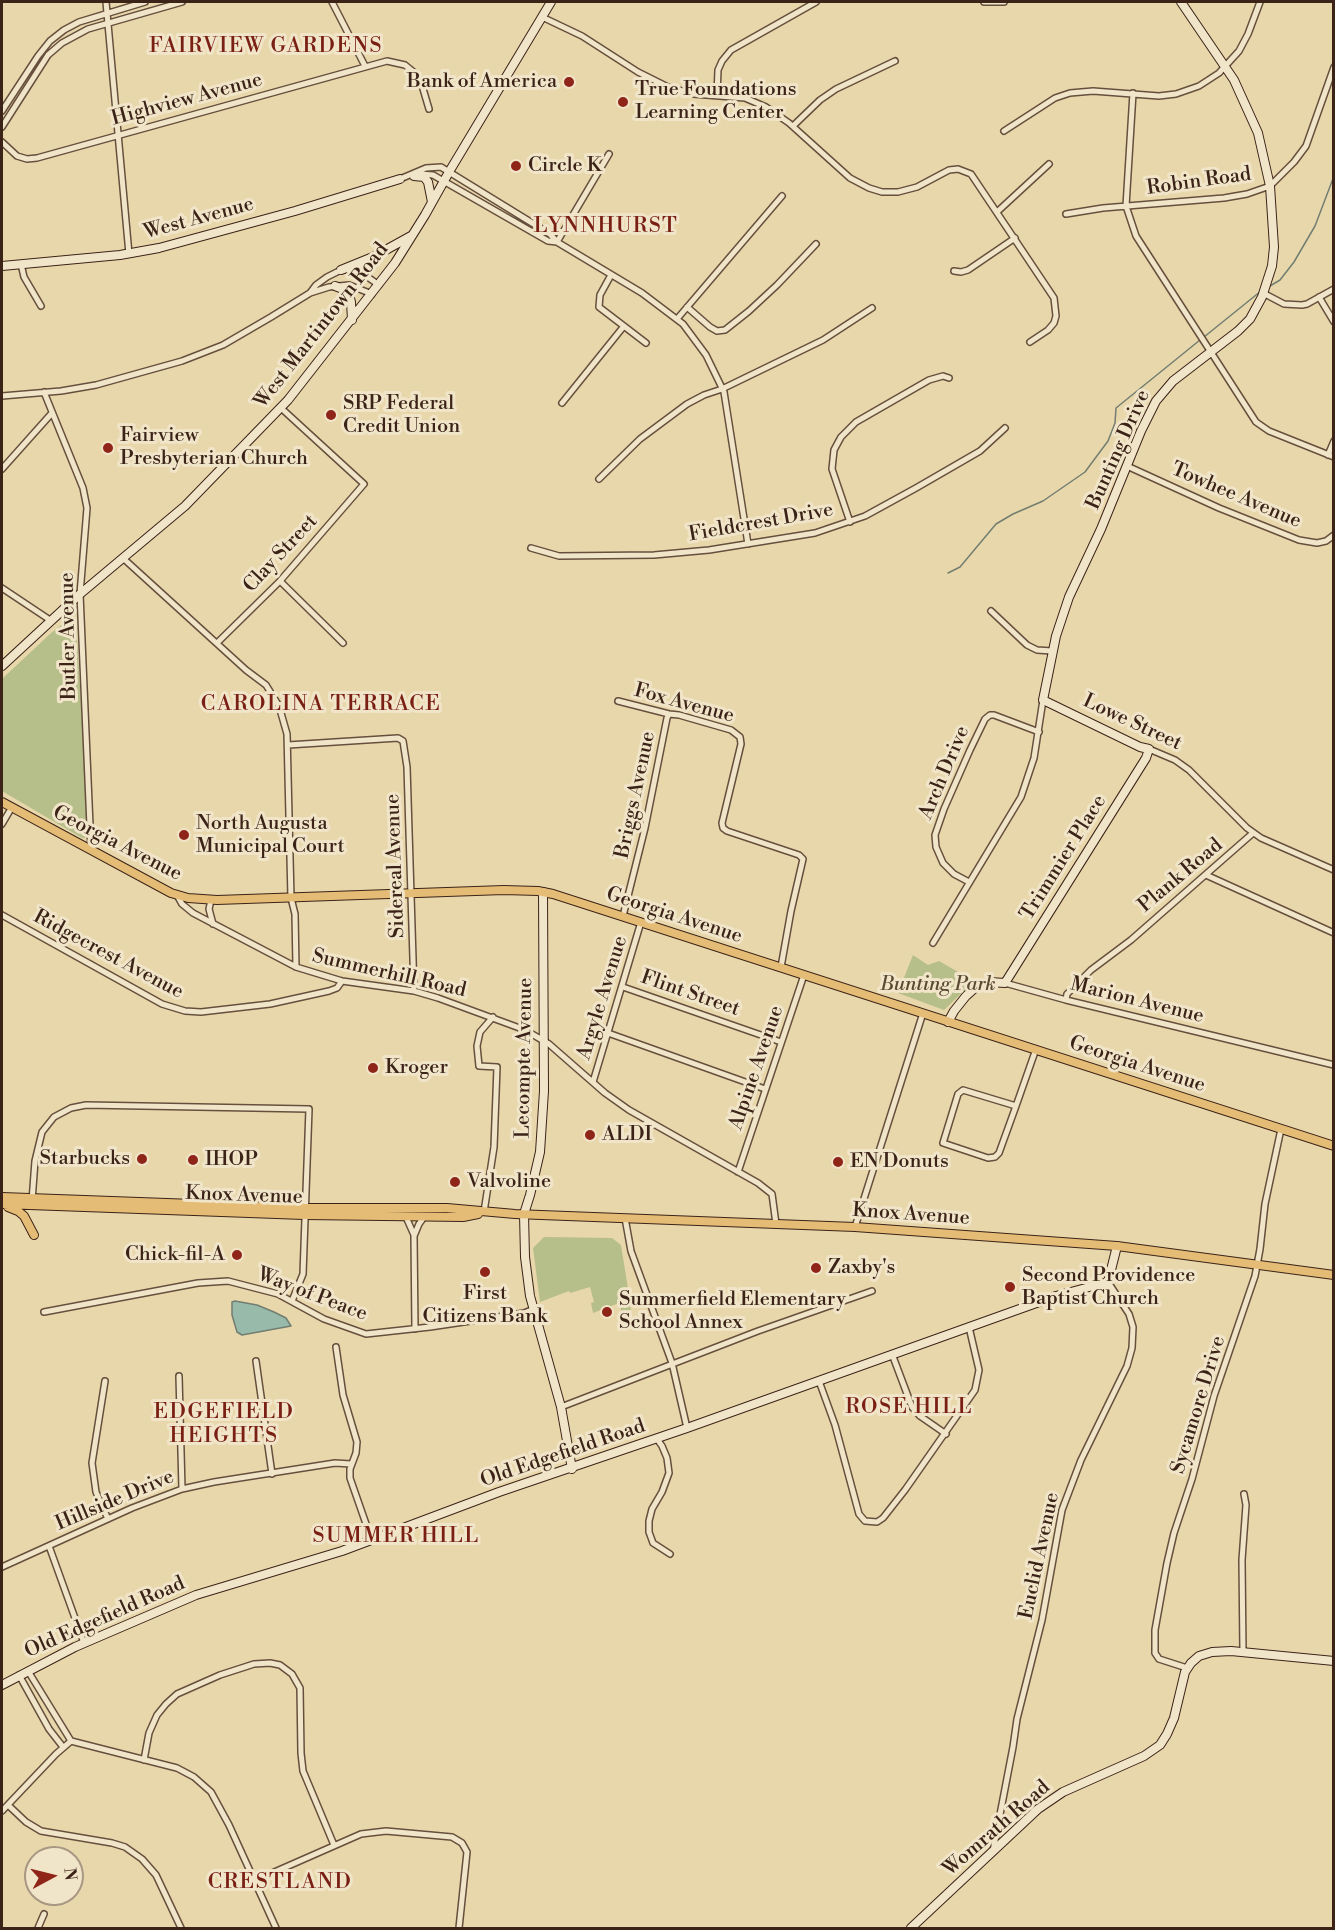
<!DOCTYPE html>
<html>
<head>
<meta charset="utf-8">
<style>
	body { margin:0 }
	#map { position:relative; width:1335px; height:1930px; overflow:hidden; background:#e9d7ac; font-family:"Libre Bodoni",serif }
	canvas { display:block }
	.frame { position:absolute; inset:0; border:3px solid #3b2318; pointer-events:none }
	.north { position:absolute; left:24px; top:1846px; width:60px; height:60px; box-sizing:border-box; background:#f1e5c9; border:2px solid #a89782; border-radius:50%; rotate:83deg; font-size:16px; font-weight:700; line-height:24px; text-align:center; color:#3b2318 }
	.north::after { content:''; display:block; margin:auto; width:21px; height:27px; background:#8f2418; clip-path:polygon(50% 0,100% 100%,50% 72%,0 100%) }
</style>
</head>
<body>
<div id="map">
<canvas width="1335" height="1930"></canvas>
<div class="frame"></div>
<div class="north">N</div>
</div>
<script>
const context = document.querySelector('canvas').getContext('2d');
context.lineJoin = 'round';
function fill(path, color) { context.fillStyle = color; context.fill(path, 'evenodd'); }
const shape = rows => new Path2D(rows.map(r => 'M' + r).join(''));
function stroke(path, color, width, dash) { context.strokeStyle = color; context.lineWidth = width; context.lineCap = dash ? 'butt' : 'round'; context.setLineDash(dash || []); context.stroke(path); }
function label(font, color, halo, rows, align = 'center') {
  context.font = font + ' "Libre Bodoni",serif'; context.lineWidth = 6; context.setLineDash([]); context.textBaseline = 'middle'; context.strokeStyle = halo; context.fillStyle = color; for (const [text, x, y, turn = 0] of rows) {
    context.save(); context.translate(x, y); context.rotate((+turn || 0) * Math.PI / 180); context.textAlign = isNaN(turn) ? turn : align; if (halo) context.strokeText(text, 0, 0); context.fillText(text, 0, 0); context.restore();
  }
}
const green = shape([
	[69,619,74,619,76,624,87,797,85,838,82,838,2,791,2,679,51,633],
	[913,955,928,965,939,961,974,981,944,1010,898,993],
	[544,1237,612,1238,621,1245,629,1295,627,1296,631,1310,622,1313,619,1303,593,1313,591,1303,594,1302,590,1287,570,1293,569,1291,540,1302,533,1248]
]);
const water = shape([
	[235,1301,257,1305,274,1312,286,1318,291,1326,242,1335,237,1332,232,1315,232,1302,235,1301]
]);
const stream = shape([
	[1270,286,1280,280,1294,262,1315,226,1334,176],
	[1204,337,1261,291],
	[948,573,960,567,996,524,1013,514,1043,501,1085,472,1108,441,1115,423,1116,408,1200,340]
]);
const street = shape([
	[106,2,129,254],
	[332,2,365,66],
	[984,2,1004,2],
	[542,17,582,36,638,72,668,87,693,94,745,98,766,107,789,123,850,178,869,188,882,192,898,192,917,187,949,170,958,169,971,174,1054,298,1056,316,1054,323,1048,330,1030,342],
	[1133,93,1126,206,1136,236,1256,422,1269,431,1334,457],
	[717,95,718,70,722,61,731,50,816,2],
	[2,111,38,56,50,41,64,30,79,22,145,2],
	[793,126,820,100,836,89,895,61],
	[2,127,48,55,62,43,88,29,182,2],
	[1004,131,1055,98,1070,93,1093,91,1159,96,1176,94,1199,86,1219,73,1239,51,1248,34,1260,2],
	[2,142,17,156,27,159,37,158,387,61,405,65,416,74,421,82,429,109],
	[420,174,433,175,548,241,557,242],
	[400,179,426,168,441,167,550,234,557,242,642,293,683,324,706,355,724,392,748,544],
	[997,212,1049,164],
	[1066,214,1103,208,1224,198,1247,194,1270,186,1294,162,1306,146,1334,67],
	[557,242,609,154],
	[21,264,24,277,41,306],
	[954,271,961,272,968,270,1015,238],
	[611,275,600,295,599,307,646,343],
	[310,293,329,287,349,285,372,294],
	[1263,293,1284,304,1302,305,1307,304,1334,289],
	[1319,297,1334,322],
	[687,307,710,327,717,331,725,330,749,311,777,285,816,244],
	[677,319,782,196],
	[44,392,83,488,87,508,80,594,91,849],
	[2,396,61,391,96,385,182,361,223,345,271,317,310,293,316,285,327,277,341,270,356,269,379,285],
	[562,403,624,326],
	[1328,455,1334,441],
	[1127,466,1219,508,1299,540,1317,543,1326,541,1334,535],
	[2,469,52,413],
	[599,479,640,439,687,404,704,395,722,389,823,340,872,308],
	[850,522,832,469,834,450,841,437,856,422,929,380,943,376,949,378],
	[531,548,559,556,654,555,709,550,815,533,865,516,916,488,980,451,1005,428],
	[124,559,246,670,266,685,279,706,287,734,291,898,295,914,296,967],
	[280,581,343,643],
	[2,588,50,620],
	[991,611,1027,645,1037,650,1052,651],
	[217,643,280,581,364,484,281,408],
	[618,701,669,714,679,715,731,730,740,737,741,744,722,823,723,828,727,831,799,855,803,859,791,911,781,967],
	[288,745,398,738,403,741,407,767,414,991],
	[1149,749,1175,760,1189,770,1247,828,1261,838,1334,870],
	[2,824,12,807],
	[1206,875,1334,933],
	[969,882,954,874,943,863,936,847,935,835,944,809,970,750,985,719,990,715,994,715,1039,732],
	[177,895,182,904,193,913,296,967,342,981,414,991,438,998,525,1030,549,1044,605,1093,629,1110,758,1183,772,1194,776,1224],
	[211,900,209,909,213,924],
	[2,915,162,1004,185,1011,201,1012,270,1004,329,991,337,988,342,981],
	[623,916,645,828,667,718,669,714],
	[933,943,1021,797,1034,758,1043,700],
	[1005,983,1066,1000,1334,1065],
	[623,987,781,1042],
	[1066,1000,1067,994,1091,970,1131,940,1253,833],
	[608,1033,765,1089],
	[593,1082,641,922],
	[1016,1106,963,1090,958,1094,943,1143,988,1158,995,1157,999,1153,1016,1106,1036,1049],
	[738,1172,804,975],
	[32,1201,35,1161,42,1132,54,1117,71,1108,86,1105,309,1109,303,1274,292,1301],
	[484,1212,494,1147,497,1067,479,1066,477,1046,480,1032,493,1017],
	[406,1217,414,1235],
	[625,1218,631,1251,672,1363,687,1428],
	[855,1227,923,1013],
	[44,1312,198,1283,228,1281,278,1294,324,1319,366,1334,430,1327,524,1313,534,1309],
	[415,1329,414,1236,419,1224,424,1217],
	[336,1347,343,1395,357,1442,356,1453,350,1469,350,1478,372,1541],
	[892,1354,912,1407,920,1416,946,1434],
	[256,1361,272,1474],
	[179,1376,182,1489],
	[105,1381,92,1463,96,1492,108,1519],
	[819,1381,835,1425,859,1514,865,1521,877,1522,883,1518,905,1490,975,1390,979,1370,969,1327],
	[561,1407,758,1331,872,1291],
	[657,1439,662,1446,667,1458,669,1473,662,1492,652,1509,649,1521,649,1532,653,1543,670,1554],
	[49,1546,84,1643],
	[2,1567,132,1508,182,1489,214,1482,335,1463,351,1464],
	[1243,1652,1242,1560,1246,1505,1244,1494],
	[1187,1668,1159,1659,1155,1653,1155,1630,1167,1563,1174,1533,1192,1479,1214,1396,1255,1276,1260,1249,1265,1204,1281,1129],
	[28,1671,71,1741],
	[19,1675,49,1729,63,1747],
	[144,1760,149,1733,157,1715,166,1704,177,1694,220,1675,254,1664,270,1663,280,1665,292,1674,300,1688,301,1753,303,1771,334,1845],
	[8,1805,26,1822,41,1831,112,1843,125,1847,142,1859,156,1875,181,1928],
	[2,1811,56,1754,71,1741,177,1768,194,1777,211,1792,229,1825,276,1928],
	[993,1851,1013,1747,1017,1719,1042,1620,1062,1510,1081,1460,1127,1366,1132,1348,1133,1327,1129,1314,1108,1282],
	[254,1881,361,1834,386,1831,452,1837,462,1843,467,1852,459,1928],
	[38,1928,44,1914]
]);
const secondary = shape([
	[414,176,424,177,428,182,432,202],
	[2,266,120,255,159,248,295,211,400,179],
	[341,270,373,257,411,236],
	[335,286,348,291,351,302,352,320],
	[2,666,80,594,185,506,288,400,395,263,425,215,449,172,551,2],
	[543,892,544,1091,540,1152,530,1195,524,1214,525,1257,530,1296,561,1407,572,1469],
	[948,1022,954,1011,966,996,976,987,989,982,1005,983,1146,758,1149,749,1140,747,1043,700,1056,636,1069,597,1101,529,1141,431,1156,401,1173,381,1238,331,1250,319,1262,297,1272,266,1274,247,1270,186,1258,133,1234,80,1181,2],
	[2,1685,75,1647,196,1595,342,1551,499,1492,687,1428,1056,1296,1108,1282,1117,1246],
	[911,1928,1038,1809,1063,1792,1144,1756,1160,1745,1167,1734,1174,1718,1185,1672,1191,1663,1199,1656,1212,1652,1231,1651,1334,1661]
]);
const primary = shape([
	[2,802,171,893,188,898,217,900,504,890,538,891,553,894,1334,1146],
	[2,1197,304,1208,447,1208,515,1214,855,1227,1117,1246,1334,1275],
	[2,1204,304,1215,463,1217,478,1214],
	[8,1207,18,1211,24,1216,34,1235]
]);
const markers = [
	[569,82,6,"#8f2418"],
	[623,102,6,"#8f2418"],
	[516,166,6,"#8f2418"],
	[331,415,6,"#8f2418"],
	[108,448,6,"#8f2418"],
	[184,835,6,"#8f2418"],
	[373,1068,6,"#8f2418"],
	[590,1135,6,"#8f2418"],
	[142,1159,6,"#8f2418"],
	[193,1160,6,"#8f2418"],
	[838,1162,6,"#8f2418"],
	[455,1182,6,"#8f2418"],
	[237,1255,6,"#8f2418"],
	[816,1268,6,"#8f2418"],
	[485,1272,6,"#8f2418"],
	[1010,1287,6,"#8f2418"],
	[607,1312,6,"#8f2418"]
];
const poiNames = [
	["Bank of America",557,82,"right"],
	["True Foundations",635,90],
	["Learning Center",635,113],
	["Circle K",528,166],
	["SRP Federal",343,404],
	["Credit Union",343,427],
	["Fairview",120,436],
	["Presbyterian Church",120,459],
	["North Augusta",196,824],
	["Municipal Court",196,847],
	["Kroger",385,1068],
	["ALDI",602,1135],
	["Starbucks",130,1159,"right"],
	["IHOP",205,1160],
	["EN Donuts",850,1162],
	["Valvoline",467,1182],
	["Chick-fil-A",225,1255,"right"],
	["Zaxby's",828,1268],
	["Second Providence",1022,1276],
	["Baptist Church",1022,1299],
	["First",485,1294,"center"],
	["Citizens Bank",485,1317,"center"],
	["Summerfield Elementary",619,1300],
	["School Annex",619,1323]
];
const streetNames = [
	["Highview Avenue",187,100,-15],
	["Robin Road",1199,182,-8],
	["West Avenue",199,219,-15],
	["West Martintown Road",322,326,-52],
	["Bunting Drive",1119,450,-66],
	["Towhee Avenue",1236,496,23],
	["Fieldcrest Drive",761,523,-10],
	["Clay Street",281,554,-47],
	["Butler Avenue",69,636,-91],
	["Fox Avenue",684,704,15],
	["Lowe Street",1132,723,25],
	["Arch Drive",945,773,-67],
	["Briggs Avenue",636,795,-78],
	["Georgia Avenue",117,844,27],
	["Trimmier Place",1064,858,-58],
	["Sidereal Avenue",396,866,-92],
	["Plank Road",1181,876,-40],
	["Georgia Avenue",674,916,18],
	["Ridgecrest Avenue",108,955,28],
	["Summerhill Road",389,974,13],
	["Flint Street",690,994,19],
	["Argyle Avenue",603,998,-73],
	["Marion Avenue",1137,1001,14],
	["Lecompte Avenue",525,1058,-89],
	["Georgia Avenue",1137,1065,18],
	["Alpine Avenue",757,1068,-71],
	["Knox Avenue",244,1196,2],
	["Knox Avenue",911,1215,4],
	["Way of Peace",312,1295,21],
	["Sycamore Drive",1199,1405,-73],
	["Old Edgefield Road",563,1454,-19],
	["Hillside Drive",115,1501,-23],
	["Euclid Avenue",1040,1556,-78],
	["Old Edgefield Road",105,1618,-24],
	["Womrath Road",997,1829,-41]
];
const parkNames = [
	["Bunting Park",938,985]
];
const neighbourhoodNames = [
	["FAIRVIEW GARDENS",266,47],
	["LYNNHURST",606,227],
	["CAROLINA TERRACE",321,705],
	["ROSE HILL",909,1408],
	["EDGEFIELD",224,1413],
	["HEIGHTS",224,1437],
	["SUMMER HILL",396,1537],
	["CRESTLAND",280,1883]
];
fill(green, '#b6be8a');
fill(water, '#97baab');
stroke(water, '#727e70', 1.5);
stroke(stream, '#727e70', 1.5);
stroke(street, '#66503d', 8);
stroke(secondary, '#3b2318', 10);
stroke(primary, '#3b2318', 10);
stroke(street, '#f1e5c9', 5);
stroke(secondary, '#f1e5c9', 8);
stroke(primary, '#e4bc76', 8);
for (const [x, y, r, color] of markers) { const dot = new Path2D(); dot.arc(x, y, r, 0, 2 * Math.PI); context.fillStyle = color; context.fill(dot); stroke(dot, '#f1e5c9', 2); }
label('20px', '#3b2318', '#f1e5c9', poiNames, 'left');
label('20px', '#3b2318', '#f1e5c9', streetNames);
label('italic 20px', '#5a4a34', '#f1e5c9', parkNames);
context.letterSpacing = '1.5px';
label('21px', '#7a1f14', '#f1e5c9', neighbourhoodNames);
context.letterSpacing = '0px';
</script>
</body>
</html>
